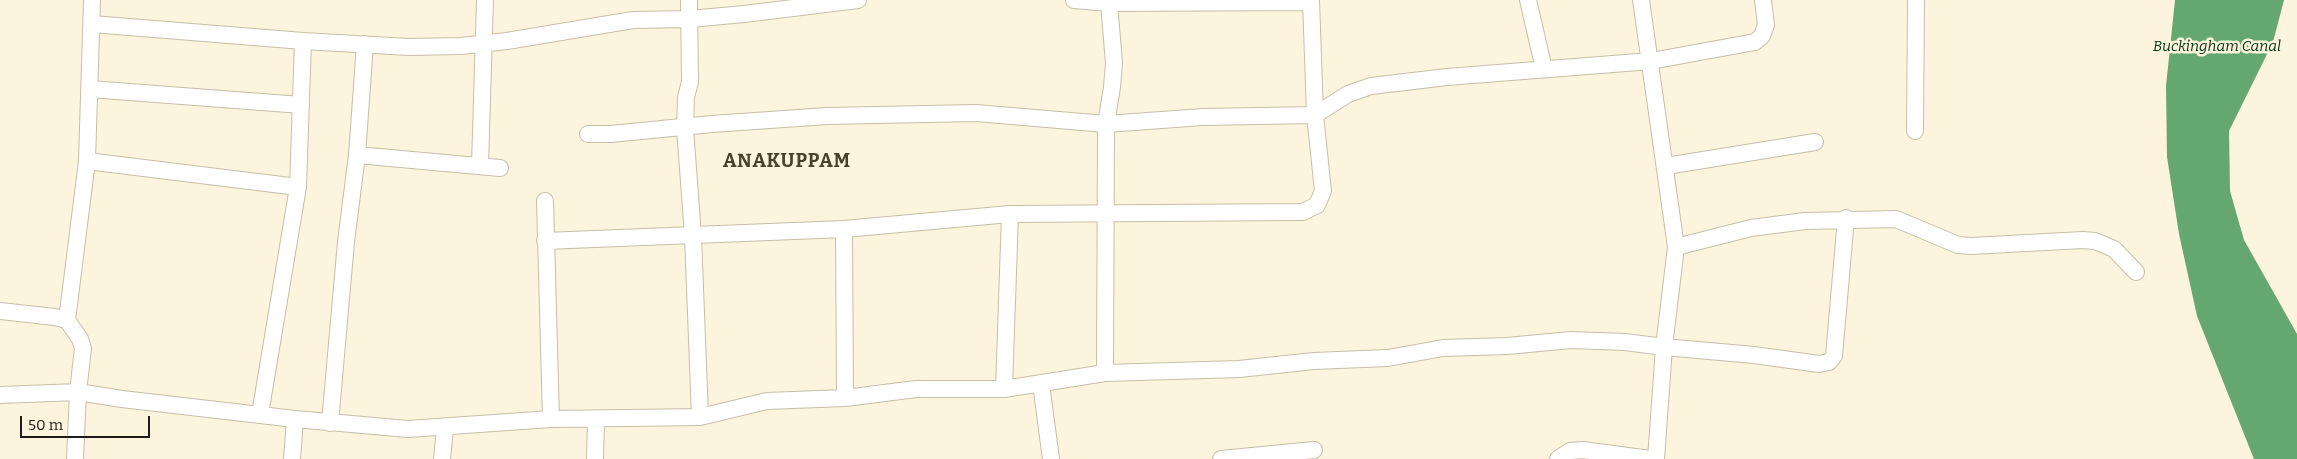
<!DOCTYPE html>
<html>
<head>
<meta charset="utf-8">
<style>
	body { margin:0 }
	#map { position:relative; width:2297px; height:459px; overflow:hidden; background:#fdf4dd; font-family:Bitter,serif }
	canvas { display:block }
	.scale { position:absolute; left:20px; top:416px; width:130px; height:22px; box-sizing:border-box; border:2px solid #1f1c14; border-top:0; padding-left:6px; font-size:15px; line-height:18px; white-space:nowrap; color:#1f1c14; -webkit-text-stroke:4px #fdf4dd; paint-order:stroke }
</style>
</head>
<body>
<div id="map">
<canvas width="2297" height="459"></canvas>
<div class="scale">50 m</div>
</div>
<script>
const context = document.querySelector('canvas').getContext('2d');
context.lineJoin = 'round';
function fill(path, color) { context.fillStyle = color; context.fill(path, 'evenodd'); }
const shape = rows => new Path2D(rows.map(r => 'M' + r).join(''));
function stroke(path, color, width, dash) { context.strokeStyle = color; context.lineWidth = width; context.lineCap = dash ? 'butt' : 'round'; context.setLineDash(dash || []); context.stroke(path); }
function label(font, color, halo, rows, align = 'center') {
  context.font = font + ' Bitter,serif'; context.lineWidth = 5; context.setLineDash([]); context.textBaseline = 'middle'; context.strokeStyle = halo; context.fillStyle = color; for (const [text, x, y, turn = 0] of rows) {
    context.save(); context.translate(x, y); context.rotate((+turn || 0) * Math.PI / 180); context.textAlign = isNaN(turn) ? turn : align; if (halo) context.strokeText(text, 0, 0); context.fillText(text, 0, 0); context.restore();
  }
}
const water = shape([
	[2175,0,2284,0,2273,42,2229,131,2230,191,2244,240,2297,334,2297,459,2254,459,2197,316,2179,234,2167,157,2166,86]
]);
const street = shape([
	[689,0,690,82,686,97,685,128,693,236,700,417],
	[1074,0,1109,3,1311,2],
	[1528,0,1544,69],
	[92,24,303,41,409,47,461,46,507,41,633,20,690,19,744,14,858,0],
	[90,89,301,105],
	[1915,131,1916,0],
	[588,134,611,134,712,124,827,116,976,113,1106,124,1203,117,1315,115,1348,94,1371,86,1447,77,1651,61,1755,42,1762,36,1766,25,1763,0],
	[357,155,500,168],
	[87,161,298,187],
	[480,165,485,0],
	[1666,166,1815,142],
	[545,201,551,419],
	[844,229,845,398],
	[545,241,844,229,1010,214,1303,212,1317,205,1323,191,1315,115,1311,0],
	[1676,247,1751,228,1805,221,1896,219,1958,245,1971,246,2083,240,2095,241,2114,249,2136,272],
	[0,311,55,317,67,320,80,339,83,348,78,392,75,459],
	[67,320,87,161,92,0],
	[1105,373,1106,124,1112,87,1114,63,1109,3],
	[1041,384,1051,459],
	[1004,389,1010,214],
	[0,395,78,392,122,399,295,419,292,459],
	[260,414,298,187,303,41],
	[295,419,408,429,551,419,700,417,767,401,845,398,916,389,1004,389,1105,373,1239,369,1314,361,1388,358,1443,348,1507,346,1571,340,1625,342,1664,347,1676,247,1641,0],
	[330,423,346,242,357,155,365,44],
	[442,459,445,428],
	[595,459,596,419],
	[1221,459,1314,450],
	[1558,459,1570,451,1583,450,1650,459],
	[1656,459,1664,347,1754,355,1819,364,1829,362,1834,356,1846,218]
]);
const waterNames = [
	["Buckingham Canal",2217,47]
];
const districtNames = [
	["ANAKUPPAM",787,162]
];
fill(water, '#65a771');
stroke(street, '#c6bea8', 18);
stroke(street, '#fff', 16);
label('italic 15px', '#023613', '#fdf4dd', waterNames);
context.letterSpacing = '1px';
label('bold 19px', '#48412e', '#fdf4dd', districtNames);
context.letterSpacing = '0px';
</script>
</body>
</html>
